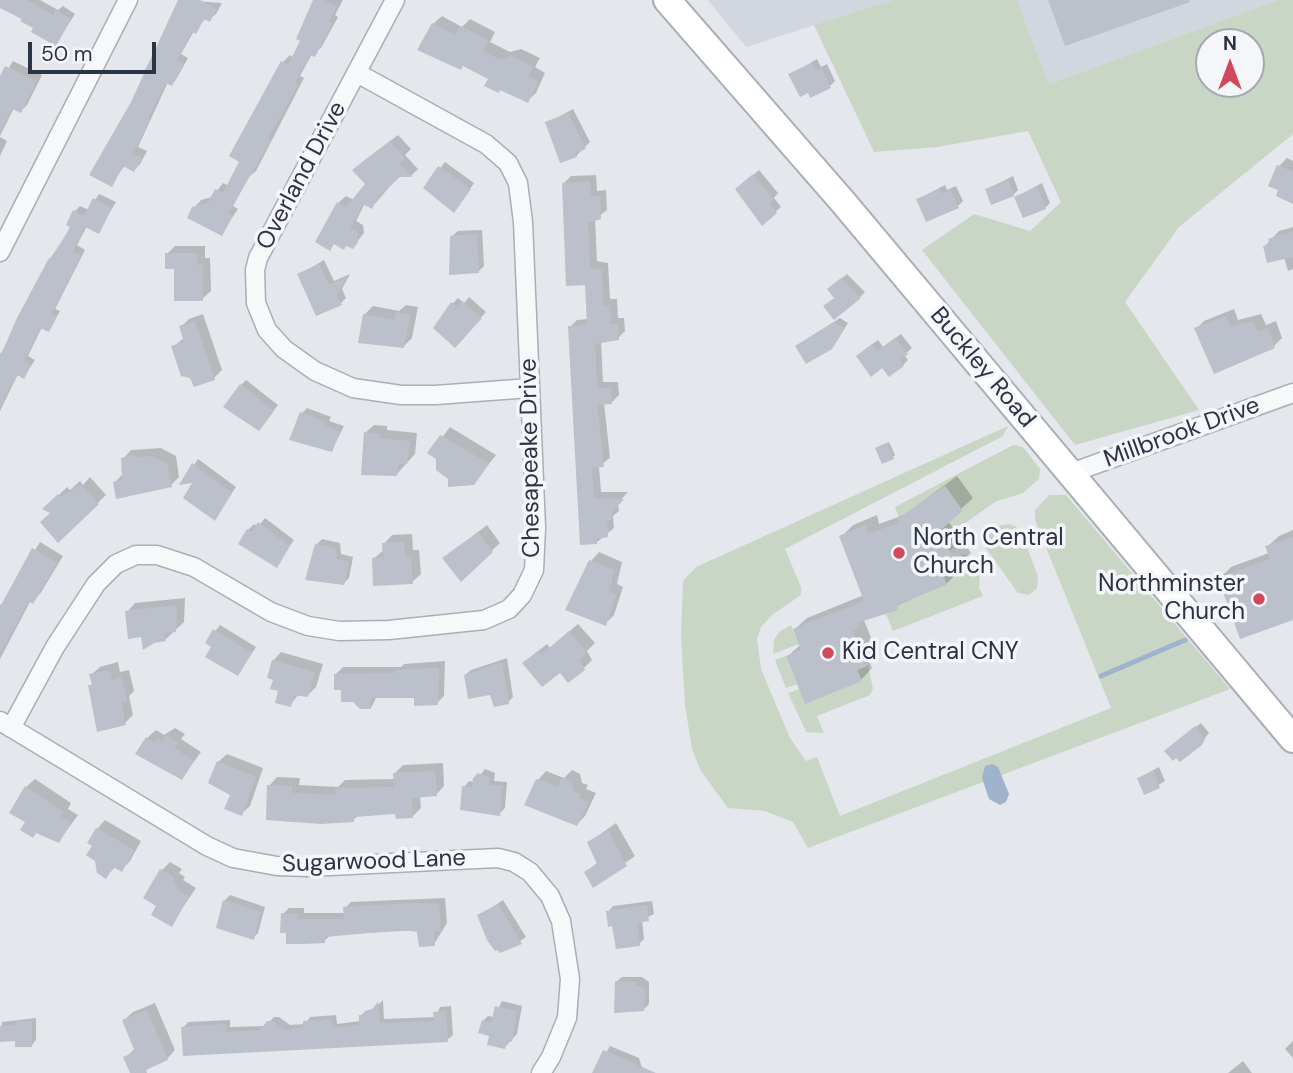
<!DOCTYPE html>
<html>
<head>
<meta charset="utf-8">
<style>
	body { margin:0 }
	#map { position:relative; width:1293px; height:1073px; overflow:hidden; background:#e4e7ec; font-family:"DM Sans",sans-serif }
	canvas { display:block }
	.north { position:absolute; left:1195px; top:28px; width:70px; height:70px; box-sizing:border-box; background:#f4f6f9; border:2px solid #a4a8b1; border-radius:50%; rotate:0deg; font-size:19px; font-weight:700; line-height:28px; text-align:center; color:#2b3445 }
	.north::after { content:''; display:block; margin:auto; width:24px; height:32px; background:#d1495b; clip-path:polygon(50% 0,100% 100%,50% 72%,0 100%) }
	.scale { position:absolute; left:28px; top:42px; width:128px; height:32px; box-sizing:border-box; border:4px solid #2b3445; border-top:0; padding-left:9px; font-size:21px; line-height:24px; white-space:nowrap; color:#2b3445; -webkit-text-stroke:5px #f4f6f9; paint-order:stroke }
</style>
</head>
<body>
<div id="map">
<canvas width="1293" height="1073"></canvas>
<div class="north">N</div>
<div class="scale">50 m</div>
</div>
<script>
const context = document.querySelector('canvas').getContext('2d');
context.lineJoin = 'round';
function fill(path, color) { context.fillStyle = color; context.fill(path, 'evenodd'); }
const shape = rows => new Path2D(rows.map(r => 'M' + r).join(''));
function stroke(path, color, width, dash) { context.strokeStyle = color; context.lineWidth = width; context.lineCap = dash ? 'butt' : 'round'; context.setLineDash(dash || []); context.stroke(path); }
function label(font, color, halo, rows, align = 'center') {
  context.font = font + ' "DM Sans",sans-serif'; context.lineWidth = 7; context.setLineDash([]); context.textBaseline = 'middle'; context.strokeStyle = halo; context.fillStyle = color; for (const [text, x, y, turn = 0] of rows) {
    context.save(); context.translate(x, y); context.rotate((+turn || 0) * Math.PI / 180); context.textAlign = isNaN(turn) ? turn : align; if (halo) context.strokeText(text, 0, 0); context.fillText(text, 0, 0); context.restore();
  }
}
const built = shape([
	[708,0,893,0,746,47],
	[1017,0,1278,0,1049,84]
]);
const green = shape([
	[893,0,1017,0,1049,84,1278,0,1293,0,1293,134,1179,227,1125,302,1199,410,1075,445,922,250,974,214,1030,231,1061,202,1028,131,937,147,874,152,814,25],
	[1209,42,1251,42,1251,84,1209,84],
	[1008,426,1003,436,785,549,801,587,801,595,772,615,761,627,757,639,761,669,790,738,806,761,817,757,840,816,1111,708,1035,520,1035,510,1049,495,1066,495,1230,689,808,848,793,822,765,811,728,808,701,771,692,749,685,705,681,636,683,581,696,567],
	[1013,445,1023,447,1040,469,1039,479,1023,493,995,502,950,534,958,545,950,551,935,535,963,511,945,486,899,518,895,507],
	[1010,524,1020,529,1038,576,1037,588,1029,595,1018,593,985,547,988,535,1001,525],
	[965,554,980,572,979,588,983,596,893,631,886,614,896,605,947,585,944,577,961,566,957,559],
	[791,625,799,644,773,654,774,640,779,632],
	[786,656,797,684,786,688,775,660],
	[868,665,873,689,870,695,817,716,824,733,806,732,788,693,799,689,806,703,862,681,857,670]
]);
const water = shape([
	[992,764,998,767,1009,794,1006,802,1000,805,989,799,982,778,985,766]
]);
const shadow = shape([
	[0,0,40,0,58,10,63,6,75,14,56,44,36,27,0,7],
	[180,0,222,3,216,14,210,19,206,18,194,31,181,54,188,58,177,78,172,84,168,82,138,147,147,151,140,164,134,170,125,165,111,185,148,71,145,70],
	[315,0,343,0,335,15,338,17,321,48,312,54,300,76,304,78,256,171,249,177,233,206,238,209,221,234,194,208,201,200,212,197,223,183,229,186,283,62,290,55,294,58],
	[442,16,462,27,470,19,495,32,490,42,510,52,521,49,540,58,535,67,545,73,536,93,527,101,490,78,433,24],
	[817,59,821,67,827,64,835,81,830,86,790,75],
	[13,61,42,75,27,105,21,111,14,108,0,136,0,82],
	[573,109,590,142,576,156,547,123],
	[398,135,411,149,405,155,418,169,411,176,399,176,372,207,365,203,356,221,363,225,364,233,353,247,335,243,330,248,338,203,346,196,354,200,368,184,361,163],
	[0,137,7,141,0,156],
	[1287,158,1293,161,1293,202,1279,166],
	[445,162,474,183,459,205,425,188],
	[759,170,778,193,774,198,781,207,763,223,743,184],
	[596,175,597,191,606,190,607,210,595,219,597,261,608,263,610,299,617,299,618,318,624,318,625,331,618,338,601,341,603,382,618,382,619,395,612,402,604,403,610,458,599,466,601,492,628,492,618,503,619,511,613,516,614,528,596,543,570,327,577,320,588,319,586,283,564,183,571,176],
	[1013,176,1018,190,1013,195,987,189],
	[1042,183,1050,203,1045,208,1016,197],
	[945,185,947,190,956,186,963,201,958,206,918,199],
	[99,194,116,202,98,232,87,226,77,245,85,250,55,309,60,311,49,330,42,327,28,356,35,360,24,377,18,374,0,411,0,354,8,344,50,259,72,226,75,211,80,206,89,210],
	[1293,227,1293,269,1288,271,1284,257,1265,246,1279,231],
	[482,230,484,266,479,271,452,236,458,231],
	[175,246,205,246,205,258,210,258,211,291,202,299,167,254],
	[324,260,334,281,350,274,342,289,346,298,341,303,299,275],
	[847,274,865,292,860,297,836,297,835,284],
	[469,297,486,312,460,340,442,315,458,298,464,303],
	[406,305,418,307,412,338,404,346,364,315,373,306,399,311],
	[1234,309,1238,320,1261,314,1266,325,1276,321,1282,338,1274,346,1196,329,1204,321],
	[203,314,222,370,214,378,173,347,185,337,181,327,189,319],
	[840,318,848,323,836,342,802,342],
	[901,334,912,348,904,355,908,360,903,365,882,366,863,351,878,340,883,347],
	[246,380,278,405,264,423,241,385],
	[307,408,331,417,329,421,344,426,332,450,302,413],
	[374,425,387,426,387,430,417,433,415,454,397,474,365,433],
	[450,427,496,455,473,484,430,453],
	[889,442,895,455,893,457,879,446],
	[161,448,176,456,179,477,171,485,115,482,123,474,123,459,131,450],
	[198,459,236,487,214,519,196,481,182,483],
	[957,476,973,498,948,521,971,553,956,567,958,572,946,584,864,620,877,653,869,661,872,668,861,680,788,656,800,645,795,629,807,618,864,595,841,537,853,525,877,515,879,524,904,515],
	[90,477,106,495,58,541,52,512,45,509,67,487,70,490,80,481,83,485],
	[265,518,294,540,276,565,240,543,248,530,254,524,258,527],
	[487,525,500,543,461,579,445,558],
	[1293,530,1293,618,1220,578,1231,567,1269,553,1267,547,1279,536],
	[412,534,413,550,419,550,421,574,412,582,373,559,384,550,384,544,392,535],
	[322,539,340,543,341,554,353,557,349,578,343,584,317,544],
	[40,542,63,556,40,594,31,600,0,659,0,604,2,606],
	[599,552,622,562,617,584,623,587,614,615,605,624,567,609,591,561],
	[185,598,184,622,165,640,142,635,127,612,135,603],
	[578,624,595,643,587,651,592,660,584,668,533,655,547,644,550,648],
	[220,625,256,647,238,674,207,642],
	[281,652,323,664,316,687,308,695,299,694,290,705,275,679,273,661],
	[507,658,513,697,508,702,465,675,471,670],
	[445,661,444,696,437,703,415,696,377,696,371,708,342,688,336,674,343,667,401,667,404,664],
	[118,662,120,672,129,670,134,691,129,696,133,715,125,723,90,686,93,683,91,675,100,667],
	[1201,723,1209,733,1201,743,1172,746],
	[175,728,185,734,181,739,201,752,182,778,147,738,156,730,164,735],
	[227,754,263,768,250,806,241,814,218,762],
	[443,763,444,786,436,795,420,796,421,808,413,816,397,813,359,815,353,820,269,786,277,777,300,778,299,785,338,787,345,780,395,779,394,774,403,765],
	[1159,767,1165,781,1145,793,1139,778],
	[485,769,495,773,494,781,507,782,505,808,499,814,464,787,469,781,475,782],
	[572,770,580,774,582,783,588,785,586,789,596,793,585,816,577,824,526,804,538,780,546,771,564,778],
	[35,779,71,803,68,809,78,815,59,841,27,821,26,787],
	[105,820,141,841,130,861,121,870,116,866,106,877,94,845,97,829],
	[616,823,635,856,594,885,586,872,598,862,589,842],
	[170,862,182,869,179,873,185,877,183,880,196,888,171,925,159,905,162,870],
	[230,895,265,907,258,933,253,938,224,901],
	[445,898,447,923,434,944,418,930,331,935,324,941,283,914,289,908,304,908,304,913,345,913,345,908,351,902],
	[503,900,526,937,507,950,496,950,481,925,483,923,479,916],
	[652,901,654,914,642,920,644,939,639,944,614,924,608,912,613,906],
	[622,977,642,977,649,982,649,1004,644,1009,616,982],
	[383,1000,384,1019,435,1017,440,1007,451,1006,453,1035,447,1040,185,1054,183,1028,188,1022,230,1020,230,1027,265,1026,274,1017,279,1017,290,1025,305,1024,310,1017,336,1015,337,1024,361,1021,360,1016,366,1011,375,1008],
	[502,1001,522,1006,517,1034,505,1047,483,1021,488,1016,494,1017],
	[155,1003,175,1050,167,1059,132,1073,125,1058,136,1048,124,1020,133,1012],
	[36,1018,36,1040,32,1045,17,1039,0,1040,2,1022],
	[1293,1041,1293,1058,1285,1049],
	[610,1046,639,1058,642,1068,637,1073,594,1073],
	[1243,1061,1252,1073,1228,1073]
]);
const stream = shape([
	[1101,676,1185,640]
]);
const building = shape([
	[0,0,27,0,53,15,56,10,71,19,56,46,31,32,33,28,20,21,22,19,0,8],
	[178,0,200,0,217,9,210,22,204,19,196,34,192,32,177,60,184,64,172,86,166,83,148,119,150,120,133,153,142,158,134,172,123,166,112,187,89,175,131,102],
	[313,0,324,0,337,7,329,22,332,24,315,57,310,55,295,83,298,85,269,137,270,142,228,213,233,216,222,236,187,218,192,207,208,203,215,189,223,193,239,162,229,156,281,61,288,65,300,41,296,39],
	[1048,0,1189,0,1190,2,1065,46],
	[432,23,455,35,460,26,488,40,483,51,500,60,512,56,533,67,528,76,538,82,528,103,500,90,499,93,484,86,488,79,463,66,461,70,417,50],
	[812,63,816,71,822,68,831,88,810,98,808,93,800,97,788,74],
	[5,66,37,81,21,113,12,109,0,133,0,76],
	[568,113,586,149,575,153,577,157,560,163,545,122],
	[390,141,405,158,399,163,412,177,400,177,378,197,372,209,363,204,350,228,357,232,358,242,353,249,346,246,344,250,334,244,330,251,315,242,337,202,346,207,365,184,352,170],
	[1277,165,1293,172,1293,204,1276,196,1278,190,1268,186],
	[438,166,471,189,454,213,423,188],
	[753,174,774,200,769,204,777,213,762,226,735,189],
	[1008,180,1014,196,991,205,985,189],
	[590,181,591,197,600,196,601,219,588,223,590,268,602,270,603,306,610,305,611,324,618,324,619,340,595,344,597,388,611,388,612,404,597,405,604,467,592,468,594,498,624,499,612,512,612,520,607,520,608,537,597,539,597,544,580,545,568,326,587,325,585,285,566,286,562,183],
	[1037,187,1046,209,1023,218,1014,197],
	[940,189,942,194,951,190,959,208,926,222,916,199],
	[93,198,112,208,99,234,85,227,73,251,81,255,51,314,57,317,49,332,40,328,24,361,31,365,24,379,17,375,0,407,0,357,17,318,49,258,51,260,70,227,66,225,73,210,84,216],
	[1293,232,1293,257,1267,263,1263,246,1270,244,1268,239,1276,236],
	[477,234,479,273,449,275,450,236],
	[165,253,197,253,197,265,203,265,203,301,174,301,174,269,165,269],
	[319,264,329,285,347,277,337,295,342,305,316,316,297,274],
	[841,278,861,298,834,320,823,306,834,298,827,289],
	[462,301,482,318,455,348,433,328,451,302,457,307],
	[396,312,410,315,404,348,358,343,363,314,394,320],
	[1226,316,1230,327,1253,321,1258,332,1268,328,1275,348,1214,374,1194,328],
	[195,321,215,380,194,387,190,378,181,376,171,346,184,342,179,326],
	[834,322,845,328,832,349,806,364,795,346],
	[895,338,908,354,900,360,904,366,889,377,882,368,871,377,856,356,872,344,877,351],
	[240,384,274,411,259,431,223,407],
	[300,412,326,422,325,426,340,432,332,452,289,440],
	[364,432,380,434,379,438,410,441,407,464,399,464,397,476,361,475],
	[440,435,489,464,474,485,448,487,448,479,436,470,436,459,427,453],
	[887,443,894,459,882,464,875,448],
	[134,455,138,458,151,456,168,464,172,487,116,499,113,482,122,480,121,458],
	[192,463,232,493,215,521,183,498,192,483,179,485],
	[81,484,99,504,58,543,40,522,50,513,42,509,58,494,61,497],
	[945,486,963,511,937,533,961,566,944,577,947,585,896,605,898,610,857,623,859,628,852,630,867,666,857,670,862,681,805,704,786,656,801,650,793,629,864,601,839,536,866,525,868,534,899,523,897,519],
	[258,522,290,546,277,568,238,544,247,529,252,532],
	[478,532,493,552,461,582,442,558],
	[1293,537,1293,620,1240,639,1218,578,1270,559,1265,546],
	[404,542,405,557,411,557,413,584,373,586,372,558,383,557,382,543],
	[315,544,335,548,337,559,349,562,344,585,305,580],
	[32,548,57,563,33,604,29,601,0,653,0,607],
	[589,560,614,570,609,592,616,595,606,626,565,610],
	[177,605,176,632,164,633,166,641,154,643,143,650,141,637,128,639,125,611],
	[213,629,252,653,238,676,205,657,211,647,205,643],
	[569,631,587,653,579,660,585,670,568,683,560,673,542,687,522,663,538,651,541,655],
	[272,660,315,672,308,697,294,695,291,707,275,703,278,691,270,689,273,680,267,678],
	[502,662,509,704,494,707,490,695,468,699,464,675],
	[439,668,438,705,414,706,414,698,371,698,371,709,360,709,353,702,341,702,341,690,334,690,334,674,395,673,395,670],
	[110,670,112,680,121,677,127,701,121,702,126,725,97,732,88,685,92,685,89,674],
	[1195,726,1205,739,1202,745,1180,762,1176,758,1173,761,1164,751],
	[166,735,178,743,174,748,194,761,182,780,135,754,146,737,155,743,157,739,162,742],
	[217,761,256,777,242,816,224,809,230,795,208,783],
	[435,771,437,796,412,798,413,818,396,819,395,814,354,817,354,822,321,824,266,820,267,785,292,786,292,793,335,795,335,788,394,787,393,773],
	[1154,771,1160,788,1144,795,1137,778],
	[478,773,490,778,489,785,502,786,500,816,460,810,462,786,472,787,473,778],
	[562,777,572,782,574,791,580,794,579,798,589,802,577,826,524,805,536,779,558,787],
	[25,786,64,812,61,817,71,823,59,843,36,833,33,838,20,830,25,822,9,813],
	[96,828,134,850,122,872,113,867,106,879,97,873,95,861,86,855,92,846,87,843],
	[608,830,627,866,593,888,584,872,597,864,587,842],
	[160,869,175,878,172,882,178,886,176,889,189,896,172,927,151,915,156,906,143,898],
	[223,900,260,912,254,940,216,928],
	[416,903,439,904,441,931,434,931,435,946,419,947,417,932,402,930,325,937,325,943,303,944,286,944,286,933,280,933,281,913,298,914,298,919,344,919,343,907],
	[498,904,522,944,500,953,498,950,495,951,487,940,477,915],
	[647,905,649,921,637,923,640,946,616,949,612,926,608,927,606,911],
	[615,981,636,982,636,985,645,988,644,1011,614,1013],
	[378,1002,380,1023,434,1021,433,1012,446,1011,448,1042,183,1056,181,1027,225,1024,226,1032,260,1030,267,1021,273,1021,284,1030,303,1028,303,1021,331,1019,332,1028,359,1025,359,1015,364,1015,364,1011,369,1013],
	[495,1006,517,1011,512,1042,508,1040,505,1049,487,1045,489,1036,478,1033,482,1020,491,1023],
	[147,1010,168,1060,146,1070,147,1073,130,1073,123,1057,135,1052,122,1020],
	[15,1021,32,1021,32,1047,15,1047,15,1041,0,1042,0,1026,15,1025],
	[603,1050,656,1073,592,1073]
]);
const street = shape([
	[395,0,258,258,255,270,256,303,267,330,284,349,315,371,353,388,401,395,436,395,530,388],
	[0,252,128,0],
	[1071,473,1293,393],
	[0,721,207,846,233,858,277,866,309,867,498,858,514,862,530,872,550,896,561,921,570,979,567,1018,551,1057,541,1073],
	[11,728,55,647,96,584,116,564,136,555,157,555,194,567,271,612,308,626,339,631,389,630,484,620,509,609,522,595,534,570,536,528,523,222,518,183,508,163,486,144,357,73]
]);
const secondary = shape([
	[667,0,843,202,1293,739]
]);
const markers = [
	[899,553,7,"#d1495b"],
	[1259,599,7,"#d1495b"],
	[828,653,7,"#d1495b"]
];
const streetNames = [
	["Overland Drive",302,176,-62],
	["Buckley Road",982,368,50],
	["Millbrook Drive",1182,433,-20],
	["Chesapeake Drive",531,458,-91],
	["Sugarwood Lane",374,862,-2]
];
const poiNames = [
	["North Central",913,539],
	["Church",913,567],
	["Northminster",1245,585,"right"],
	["Church",1245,613,"right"],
	["Kid Central CNY",842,653]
];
fill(built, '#d2d6de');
fill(green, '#c9d6c5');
fill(water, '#9fb4cc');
fill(shadow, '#0003');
stroke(stream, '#9fb4cc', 5);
fill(building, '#bbc0ca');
stroke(street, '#a9aeb7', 21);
stroke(secondary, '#a9aeb7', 30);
stroke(street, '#f7f8fa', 18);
stroke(secondary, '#fff', 26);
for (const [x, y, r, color] of markers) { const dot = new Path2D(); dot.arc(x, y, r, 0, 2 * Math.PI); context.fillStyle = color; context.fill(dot); stroke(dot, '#f4f6f9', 2.5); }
label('24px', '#2b3445', '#f4f6f9', streetNames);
label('24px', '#2b3445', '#f4f6f9', poiNames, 'left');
</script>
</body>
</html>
